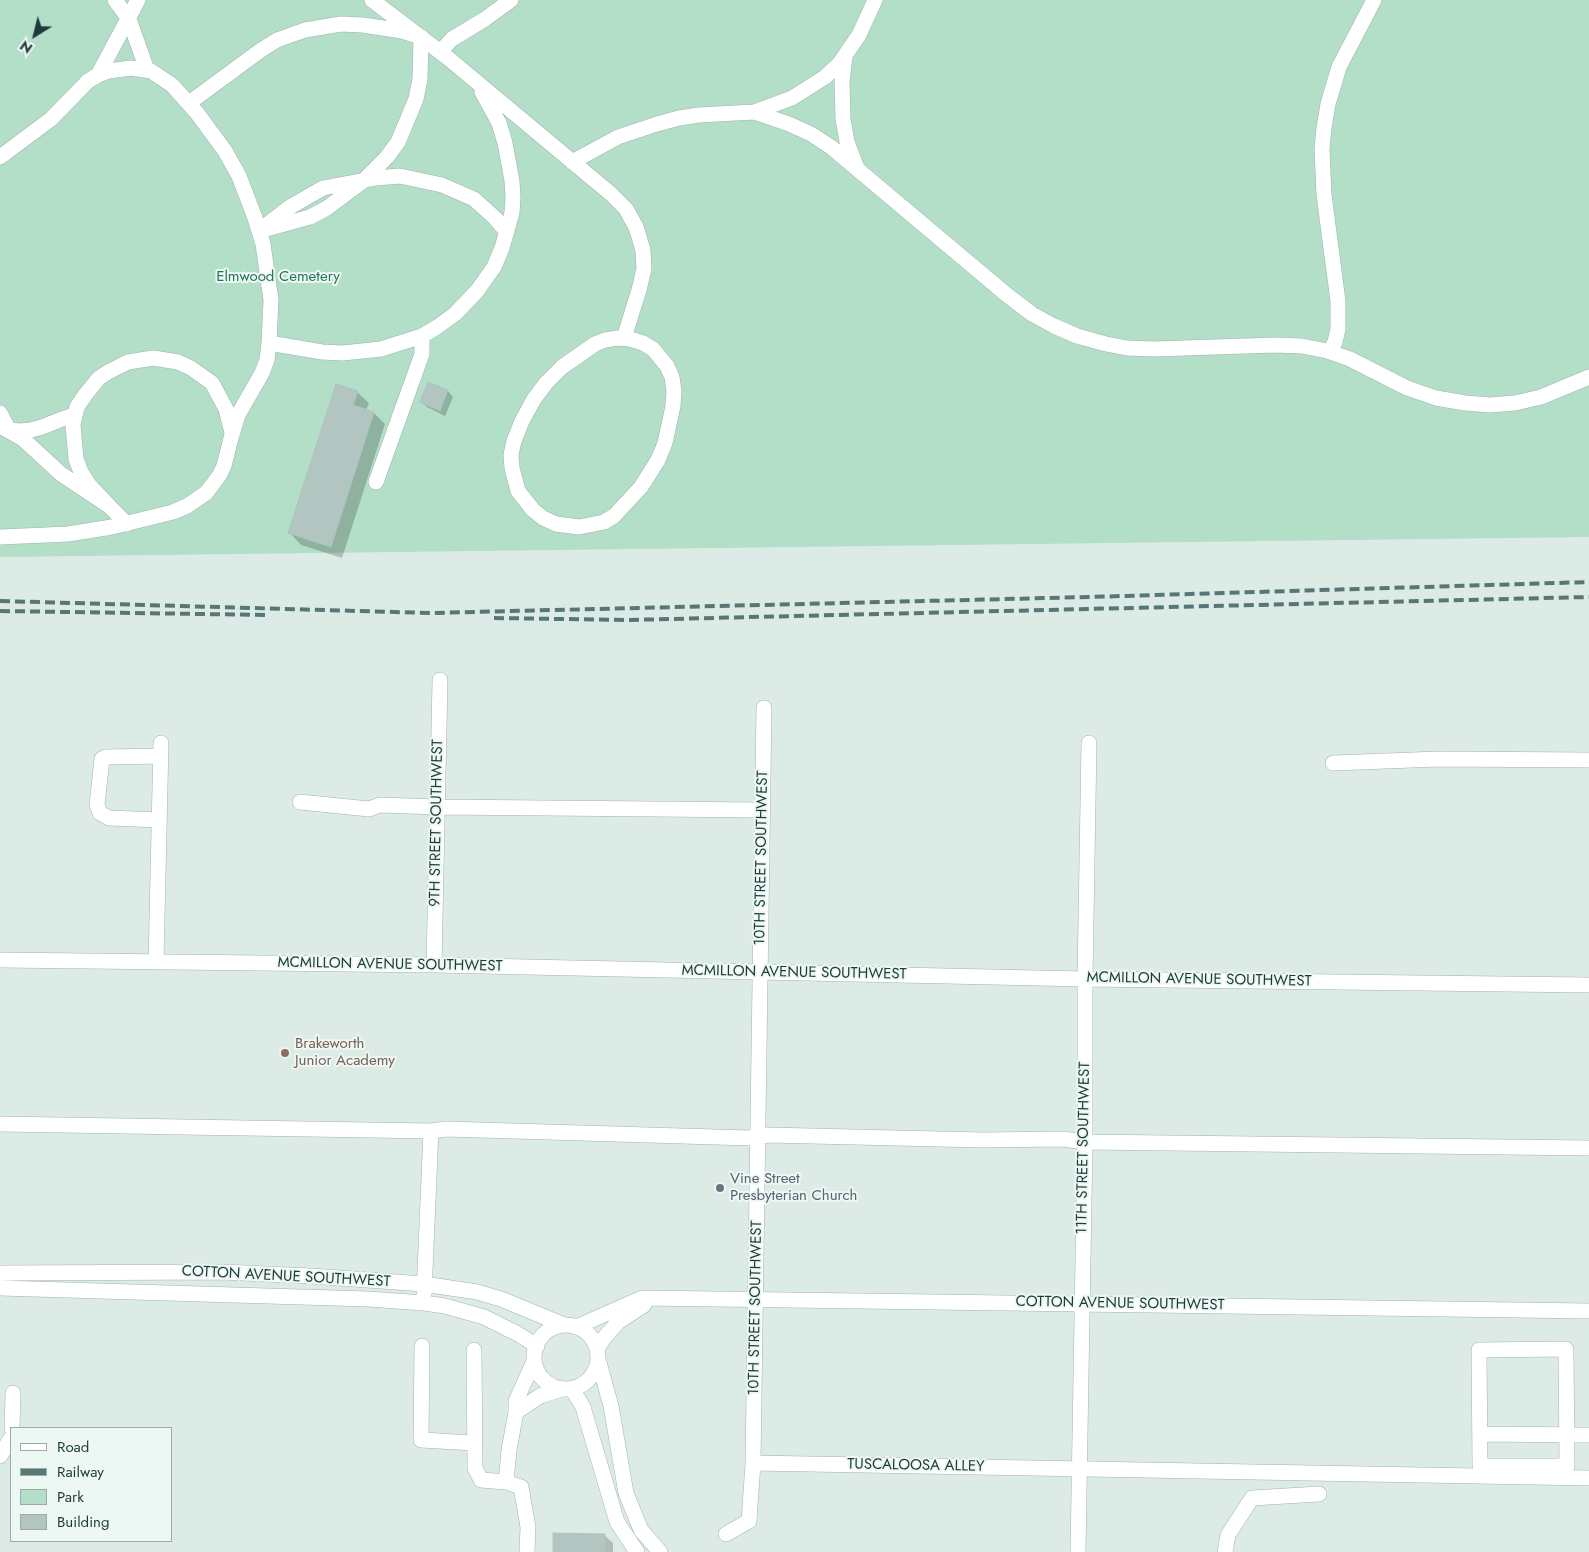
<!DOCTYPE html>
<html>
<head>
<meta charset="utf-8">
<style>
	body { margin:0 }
	#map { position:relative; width:1589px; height:1552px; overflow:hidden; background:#ddebe7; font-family:Jost,sans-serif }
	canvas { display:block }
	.legend { position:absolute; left:10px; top:1427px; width:162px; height:115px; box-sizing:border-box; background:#edf7f4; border:1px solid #9aaca9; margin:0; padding:6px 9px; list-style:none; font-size:15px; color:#1d3b39 }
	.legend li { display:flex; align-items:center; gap:10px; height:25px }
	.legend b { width:25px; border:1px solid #9aaca9 }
	.north { position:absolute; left:10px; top:10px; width:50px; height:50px; -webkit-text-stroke:4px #edf7f4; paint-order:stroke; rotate:216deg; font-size:14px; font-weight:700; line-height:20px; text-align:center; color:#1d3b39 }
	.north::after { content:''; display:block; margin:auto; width:18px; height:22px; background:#1d3b39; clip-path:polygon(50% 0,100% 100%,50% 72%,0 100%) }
</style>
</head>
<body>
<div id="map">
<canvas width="1589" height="1552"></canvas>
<ul class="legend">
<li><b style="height:6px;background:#fff"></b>Road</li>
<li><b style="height:6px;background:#577776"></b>Railway</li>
<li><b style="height:14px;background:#b3dec8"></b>Park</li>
<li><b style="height:14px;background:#b2c5c1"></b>Building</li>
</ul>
<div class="north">N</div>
</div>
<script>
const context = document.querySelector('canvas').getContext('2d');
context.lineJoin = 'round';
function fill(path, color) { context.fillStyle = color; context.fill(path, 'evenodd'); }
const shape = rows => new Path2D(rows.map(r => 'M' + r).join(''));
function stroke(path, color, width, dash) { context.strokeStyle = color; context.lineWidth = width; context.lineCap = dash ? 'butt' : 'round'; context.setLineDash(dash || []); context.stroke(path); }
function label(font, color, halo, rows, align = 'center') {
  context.font = font + ' Jost,sans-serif'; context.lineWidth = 4; context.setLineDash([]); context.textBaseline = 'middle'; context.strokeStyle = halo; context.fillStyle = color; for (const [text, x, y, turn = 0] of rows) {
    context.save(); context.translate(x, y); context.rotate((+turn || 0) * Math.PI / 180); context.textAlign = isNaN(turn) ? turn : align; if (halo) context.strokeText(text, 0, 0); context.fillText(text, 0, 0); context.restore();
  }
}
const green = shape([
	[0,0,1589,0,1589,537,0,557]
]);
const shadow = shape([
	[429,383,448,391,453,397,445,416,427,407,421,402],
	[357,392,369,403,366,410,374,413,385,424,342,558,301,545,290,533],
	[604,1535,613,1543,613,1552,554,1552]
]);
const building = shape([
	[428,382,448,390,440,411,420,402,428,382],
	[336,384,358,391,353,405,374,412,331,547,288,533,336,384],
	[553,1533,605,1534,605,1552,553,1552,553,1533]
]);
const minor = shape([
	[115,0,129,19,147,70],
	[372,0,448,58,611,194,626,209,636,227,643,250,644,269,639,290,624,338],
	[440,52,452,39,485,19,511,0],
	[845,57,842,82,843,119,847,142,857,168],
	[98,75,138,0],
	[189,103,261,50,277,40,305,30,341,24,363,25,402,31,421,37,420,79,416,99,398,142,387,157,363,181,327,208,310,217,259,231],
	[754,112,789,124,811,134,831,147,1007,295,1032,314,1054,326,1077,336,1106,344,1127,348,1154,349,1275,345,1302,346,1327,351,1350,359,1407,388,1436,398,1465,403,1490,405,1515,403,1541,397,1589,377],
	[0,157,51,119,88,81,98,75,109,71,131,68,151,71,172,85,197,113,225,151,239,176,255,218,263,244,271,300,269,343,267,360,262,373,238,415,231,438,224,466,219,476,206,493,187,506,173,512,112,527,68,534,0,537],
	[572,162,618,137,657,124,679,118,699,115,754,112,792,98,825,77,839,64,859,35,875,0],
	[264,227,290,207,323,188,376,178,400,176,442,185,474,199,495,218,507,232],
	[618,338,630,339,643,343,653,349,667,366,672,377,674,391,673,406,665,443,658,460,641,487,614,516,604,522,579,527,556,524,543,518,533,510,518,491,512,468,511,455,514,441,522,421,534,399,546,383,562,367,595,344,605,340,618,338],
	[269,343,322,352,343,353,381,349,422,336,437,327,455,314,477,291,494,267,502,248,512,213,513,198,512,181,505,143,499,123,482,92],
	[1330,351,1335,342,1338,329,1338,301,1324,195,1322,149,1324,128,1328,104,1339,67,1374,0],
	[0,413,9,430,19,431,31,430,42,427,62,419,75,415],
	[0,426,23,439,61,474,109,506,127,524],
	[376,482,422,354,422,336],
	[109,506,90,486,81,472,76,459,73,425,77,407,85,395,99,378,108,372,128,362,153,358,178,362,191,368,212,383,226,409,232,433],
	[1333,763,1439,759,1589,760],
	[300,802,369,809,380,805,438,807,762,810],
	[159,820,109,818,100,813,97,805,102,759,106,757,161,756],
	[0,960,434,965,1085,979,1589,985],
	[156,962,161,743],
	[434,965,440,680],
	[0,1124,431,1131,445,1129,750,1138,768,1135,983,1140,1063,1139,1085,1142,1589,1148],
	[0,1273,222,1272,311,1276,424,1284,477,1292,501,1299,564,1325],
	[0,1288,368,1299,424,1303,445,1306,484,1317,518,1334,537,1346],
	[424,1294,431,1131],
	'534 1357a32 32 0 1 1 64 0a32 32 0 1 1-64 0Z',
	[576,1327,642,1298,1589,1311],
	[422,1346,421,1440,474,1443],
	[597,1349,604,1338,618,1322,644,1305],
	[1566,1349,1567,1466,1480,1466,1479,1350,1566,1349],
	[474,1350,475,1468,481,1480,506,1482],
	[598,1359,611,1406,626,1493,641,1530,660,1552],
	[534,1361,516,1401,516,1412,540,1396,562,1389],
	[572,1389,583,1407,617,1522,637,1552],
	[516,1412,509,1450,506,1482,521,1487,528,1527,527,1552],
	[12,1428,13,1393],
	[1480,1434,1589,1435],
	[0,1456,11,1438],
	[753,1463,1589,1478],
	[726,1534,749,1521,753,1463,764,708],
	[1078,1552,1085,1142,1085,979,1089,743],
	[1225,1552,1228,1535,1252,1498,1319,1494]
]);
const rail = shape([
	[0,601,431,613,1089,597,1589,582],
	[0,611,267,615],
	[494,618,628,620,1589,597]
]);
const markers = [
	[285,1053,5,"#8d6e63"],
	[720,1188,5,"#6b7280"]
];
const parkNames = [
	["Elmwood Cemetery",278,277]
];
const streetNames = [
	["9TH STREET SOUTHWEST",437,823,-89],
	["10TH STREET SOUTHWEST",762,858,-89],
	["MCMILLON AVENUE SOUTHWEST",390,965,1],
	["MCMILLON AVENUE SOUTHWEST",794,973,1],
	["MCMILLON AVENUE SOUTHWEST",1199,980,1],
	["11TH STREET SOUTHWEST",1084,1148,-89],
	["COTTON AVENUE SOUTHWEST",286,1277,3],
	["COTTON AVENUE SOUTHWEST",1120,1304,1],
	["10TH STREET SOUTHWEST",756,1308,-89],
	["TUSCALOOSA ALLEY",916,1466,1]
];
const educationNames = [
	["Brakeworth",295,1044],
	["Junior Academy",295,1061]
];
const worshipNames = [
	["Vine Street",730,1179],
	["Presbyterian Church",730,1196]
];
fill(green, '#b3dec8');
fill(shadow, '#0003');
fill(building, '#b2c5c1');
stroke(building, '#afc4c0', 1);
stroke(minor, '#a0b3af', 16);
stroke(minor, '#fff', 15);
stroke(rail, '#577776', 4, [10, 5]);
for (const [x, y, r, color] of markers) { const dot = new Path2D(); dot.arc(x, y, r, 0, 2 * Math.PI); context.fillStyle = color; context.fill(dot); stroke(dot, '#edf7f4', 2); }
label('15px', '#247555', '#edf7f4', parkNames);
label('15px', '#1d3b39', '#edf7f4', streetNames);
label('15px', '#785e54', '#edf7f4', educationNames, 'left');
label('15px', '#5b616d', '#edf7f4', worshipNames, 'left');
</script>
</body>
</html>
